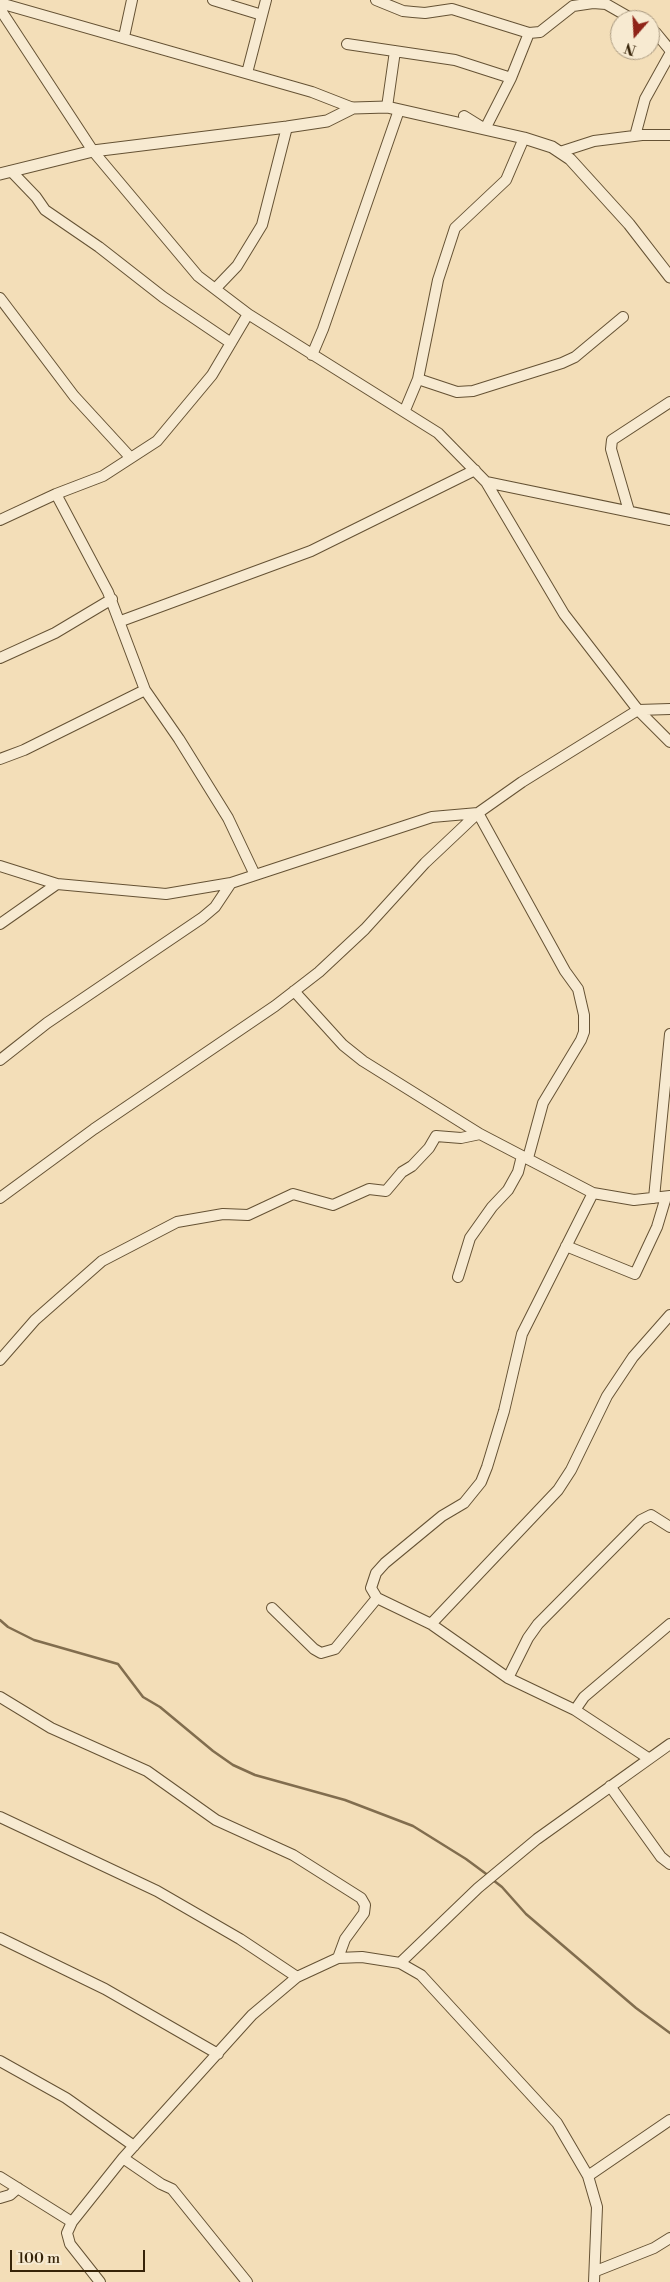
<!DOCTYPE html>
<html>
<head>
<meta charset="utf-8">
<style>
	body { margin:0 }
	#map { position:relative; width:670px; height:2282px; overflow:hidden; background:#f3deb8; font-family:"Libre Bodoni",serif }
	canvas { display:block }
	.north { position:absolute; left:610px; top:10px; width:50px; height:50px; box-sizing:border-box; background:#f7ead1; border:1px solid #aa9a81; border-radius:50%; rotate:199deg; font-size:14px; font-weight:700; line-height:20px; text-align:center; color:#362308 }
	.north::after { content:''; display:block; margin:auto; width:18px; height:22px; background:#8f2418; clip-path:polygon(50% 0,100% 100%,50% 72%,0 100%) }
	.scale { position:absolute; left:10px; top:2250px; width:135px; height:22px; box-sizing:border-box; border:2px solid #362308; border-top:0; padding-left:6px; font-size:15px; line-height:18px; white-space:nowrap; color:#362308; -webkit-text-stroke:4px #f7ead1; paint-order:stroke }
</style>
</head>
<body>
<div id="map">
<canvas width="670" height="2282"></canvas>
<div class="north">N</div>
<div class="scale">100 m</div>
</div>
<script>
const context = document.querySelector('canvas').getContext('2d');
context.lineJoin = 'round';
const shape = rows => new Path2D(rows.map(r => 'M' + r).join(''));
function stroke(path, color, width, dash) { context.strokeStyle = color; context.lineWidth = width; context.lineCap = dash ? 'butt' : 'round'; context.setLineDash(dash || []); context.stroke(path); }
const stream = shape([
	[0,1620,8,1627,34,1640,118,1664,143,1697,160,1707,213,1751,233,1765,255,1775,345,1800,413,1826,466,1859,489,1876],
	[493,1880,502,1887,526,1914,636,2008,670,2033]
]);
const minor = shape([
	[213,0,262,15],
	[376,0,403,11,413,12,425,13,452,9,529,33,540,32,573,6,593,3,606,4,634,20],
	[0,3,312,92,353,108],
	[0,9,93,151,198,276,248,314,438,433,486,482,564,614,638,710,670,742],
	[650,29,656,33,670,50],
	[124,37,132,0],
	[347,44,455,60,511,78],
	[247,73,266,0],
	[387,107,395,51],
	[464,116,485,129,511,78,529,33],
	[635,136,645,99,670,54],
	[560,152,594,141,642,135,670,135],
	[11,171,36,197,45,210,99,247,163,297,231,343],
	[215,289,237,266,262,225,287,127],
	[0,298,74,396,130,457],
	[312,355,323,329,399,110],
	[418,379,457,392,473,391,562,363,575,357,623,317],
	[405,410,418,379,438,280,455,228,506,180,524,138],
	[486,482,670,520],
	[56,494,108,592,145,690,179,739,228,818,255,875],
	[629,511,611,449,612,440,670,402],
	[0,520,56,494,103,476,157,441,212,375,248,314],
	[121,621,311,551,475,470],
	[0,658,55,633,112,599],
	[0,759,24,750,145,690],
	[478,813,565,971,578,989,584,1015,584,1032,581,1040,543,1103,528,1158],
	[0,866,57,884,166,894,231,883,432,817,478,813],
	[0,924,57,884],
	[294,991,343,1045,363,1061,480,1134,593,1193,634,1200,670,1196],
	[0,1060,47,1023,202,918,215,907,231,883],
	[593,1193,522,1334,504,1411,487,1467,481,1482,464,1503,442,1516,385,1563,376,1573,371,1588,377,1598,431,1624,508,1678,575,1710,648,1758],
	[0,1198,94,1129,275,1006,319,972,365,929,425,863,478,813,522,782,638,710,670,709],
	[654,1198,670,1034],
	[566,1246,635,1274,657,1227,666,1197],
	[458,1277,470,1238,492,1207,508,1190,518,1172,522,1156],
	[0,1360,35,1320,102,1261,177,1222,223,1214,248,1215,293,1194,333,1205,369,1189,386,1191,402,1172,412,1166,429,1148,436,1136,461,1138,480,1134],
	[272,1608,314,1649,321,1653,335,1649,377,1598],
	[431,1624,558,1490,571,1470,607,1396,633,1357,670,1315],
	[508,1678,528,1638,538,1624,641,1520,651,1515,670,1527],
	[0,1697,51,1728,147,1771,216,1820,293,1855,361,1898,365,1905,364,1913,345,1939,338,1958],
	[575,1710,584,1697,670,1624],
	[610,1786,661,1857,670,1864],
	[0,1817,157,1891,240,1939,297,1977],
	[0,1938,105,1989,218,2054],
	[400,1963,478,1888,537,1839,670,1744],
	[0,2061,66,2098,134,2146],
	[123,2158,161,2184,172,2189,247,2282],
	[588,2176,670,2120],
	[0,2177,72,2222],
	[0,2198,10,2195,18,2188],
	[596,2271,654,2248,670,2238],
	[100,2282,70,2244,67,2233,72,2222,123,2158,252,2015,297,1977,338,1958,362,1957,400,1963,421,1975,557,2123,588,2176,597,2207,594,2282]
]);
const tertiary = shape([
	[0,174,93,151,287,127,327,121,353,108,387,107,524,138,552,147,570,159,629,224,670,277]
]);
stroke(stream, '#816d4e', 2.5);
stroke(minor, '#655234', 12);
stroke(tertiary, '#655234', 13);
stroke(minor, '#f7ead1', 10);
stroke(tertiary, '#f7ead1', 11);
</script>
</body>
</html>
